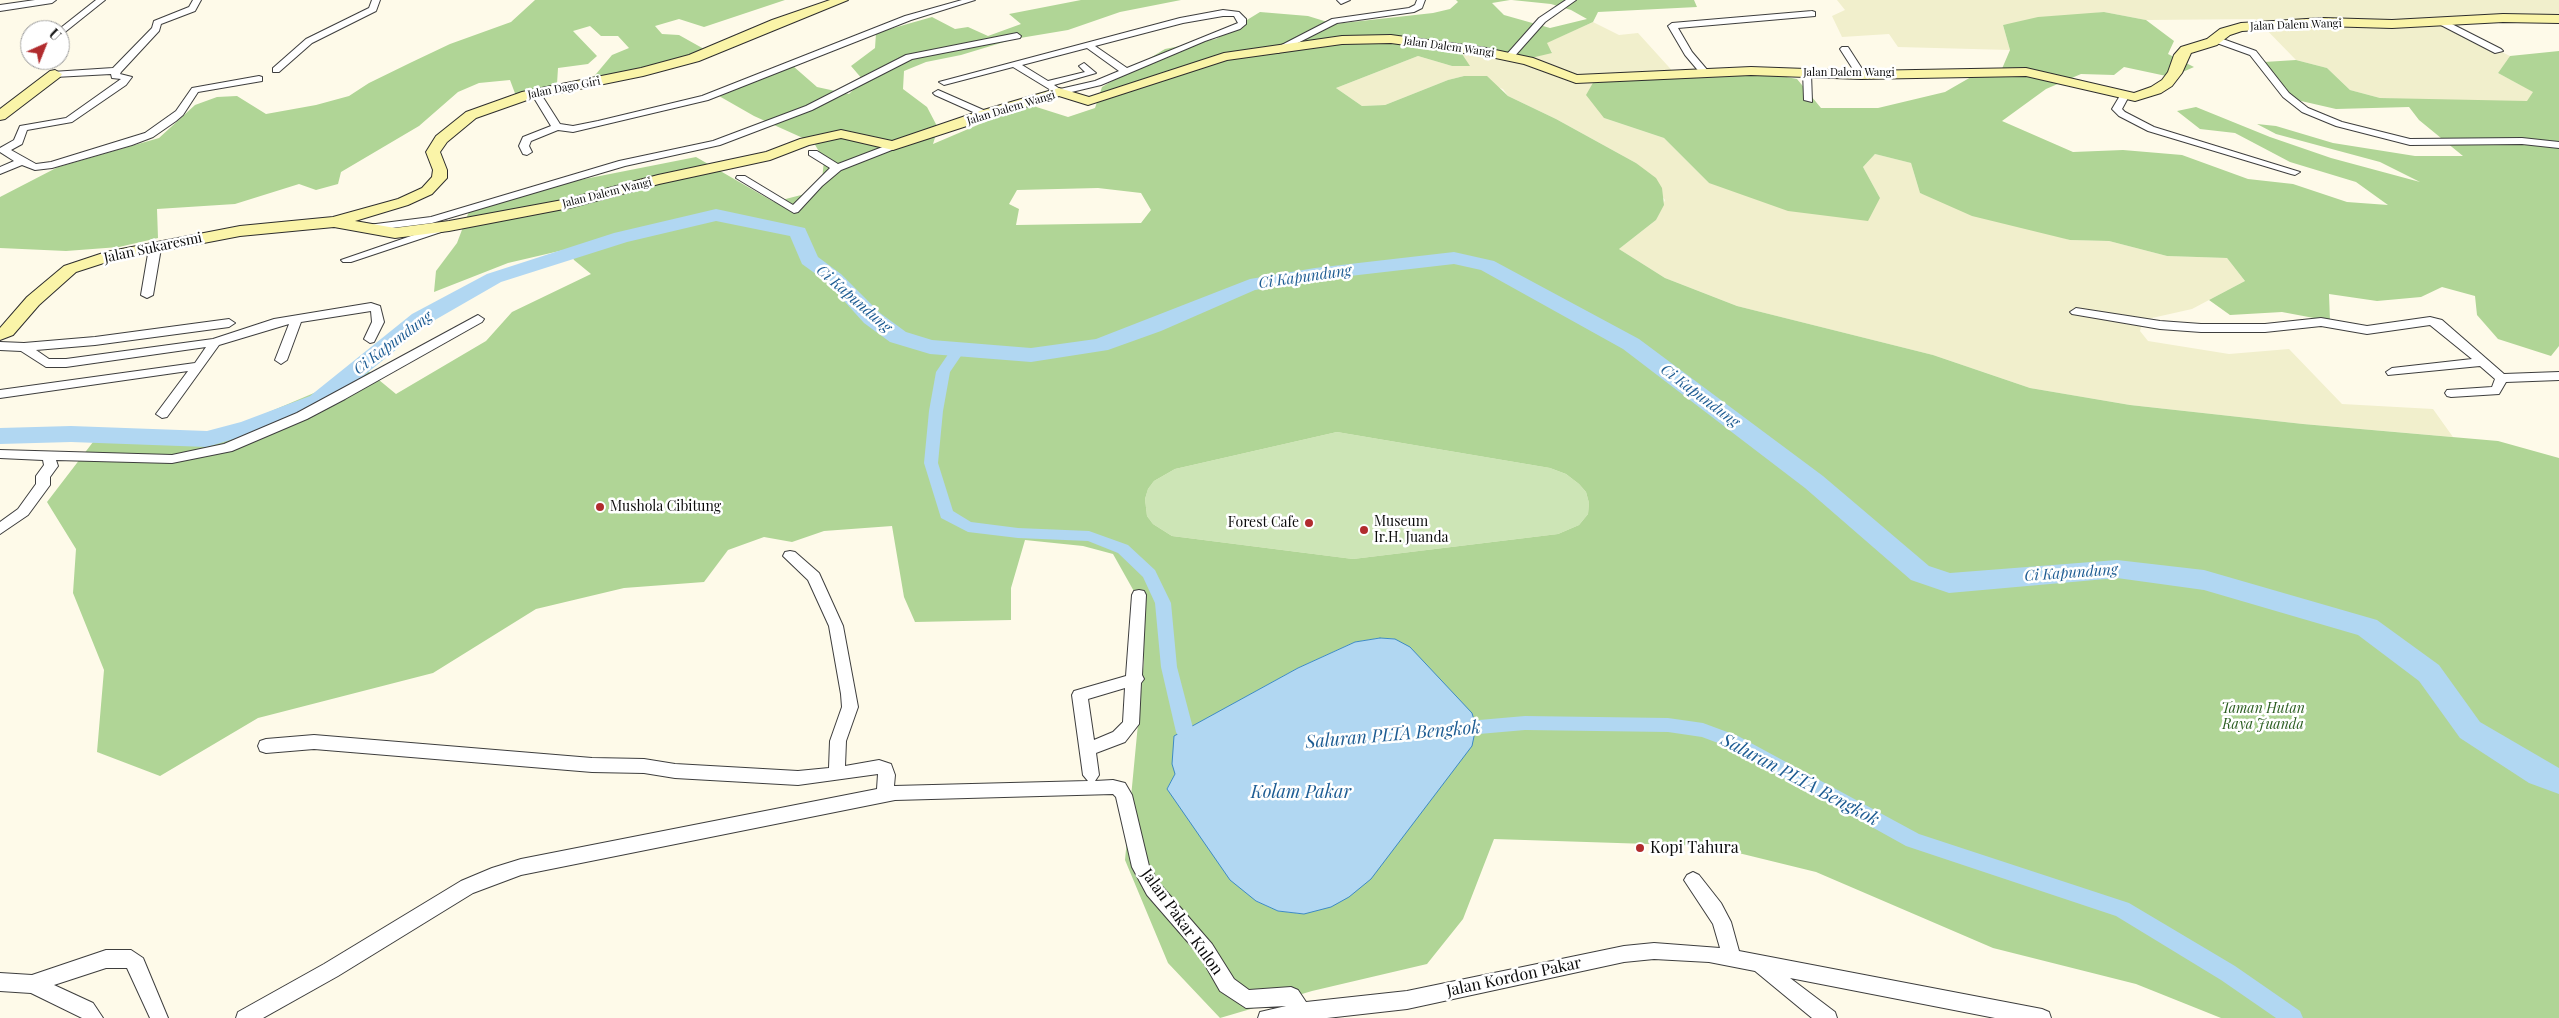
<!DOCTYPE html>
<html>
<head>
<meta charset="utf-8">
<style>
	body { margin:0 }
	#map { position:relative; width:2559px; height:1018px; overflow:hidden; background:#fefae9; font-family:"Playfair Display",serif }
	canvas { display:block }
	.north { position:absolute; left:20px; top:20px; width:50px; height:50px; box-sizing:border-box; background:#fff; border:1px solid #9d9d9d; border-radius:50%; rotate:44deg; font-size:14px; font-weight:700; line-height:20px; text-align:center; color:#0b0b0b }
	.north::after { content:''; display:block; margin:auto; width:18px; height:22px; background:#b12c2e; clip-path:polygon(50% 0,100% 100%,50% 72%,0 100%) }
</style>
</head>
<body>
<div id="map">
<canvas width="2559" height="1018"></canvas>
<div class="north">U</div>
</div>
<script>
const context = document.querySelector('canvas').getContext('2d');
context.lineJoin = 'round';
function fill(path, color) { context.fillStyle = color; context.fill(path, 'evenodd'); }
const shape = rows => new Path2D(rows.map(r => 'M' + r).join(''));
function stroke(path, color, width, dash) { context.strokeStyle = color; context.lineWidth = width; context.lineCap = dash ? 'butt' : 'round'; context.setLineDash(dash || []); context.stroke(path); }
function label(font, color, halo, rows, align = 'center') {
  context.font = font + ' "Playfair Display",serif'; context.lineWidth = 5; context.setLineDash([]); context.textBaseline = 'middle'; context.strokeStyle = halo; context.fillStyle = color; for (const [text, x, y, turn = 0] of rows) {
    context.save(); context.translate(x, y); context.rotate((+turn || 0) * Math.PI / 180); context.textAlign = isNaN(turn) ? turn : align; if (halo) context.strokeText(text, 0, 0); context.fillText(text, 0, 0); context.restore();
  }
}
const farmland = shape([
	[1837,0,2559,0,2559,18,2481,16,2453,28,2510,56,2498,73,2534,92,2528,101,2431,101,2380,98,2350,90,2327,68,2296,60,2256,19,2146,20,2104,12,2003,25,2010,50,1898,47,1889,34,1842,37,1832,16,1845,10],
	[1593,22,1619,35,1638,33,1677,76,1604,118,1664,138,1709,183,1880,198,1863,167,1875,154,1911,163,1920,193,2070,240,2109,241,2167,256,2227,258,2245,281,2192,309,2143,320,2140,331,2148,341,2229,354,2289,349,2342,404,2433,409,2453,437,2303,424,2130,405,2030,388,1933,355,1737,306,1665,278,1619,249,1656,220,1665,200,1636,163,1556,119,1508,96,1503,89,1464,76,1448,80,1385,105,1362,106,1336,88,1418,56,1452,66,1469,66,1461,54,1531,58,1552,52,1546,43]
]);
const green = shape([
	[1337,432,1550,468,1566,474,1579,484,1586,492,1589,503,1588,514,1579,525,1558,534,1353,559,1172,536,1153,524,1147,516,1145,499,1148,489,1154,481,1175,469]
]);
const forest = shape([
	[535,0,785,0,704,27,679,19,655,26,662,34,679,35,704,49,666,64,591,80,612,55,629,48,618,36,601,36,590,26,573,31,597,56,588,64,558,68,557,84,516,96,510,80,479,83,458,92,419,126,341,172,338,184,316,190,299,184,235,204,157,209,158,238,119,247,66,251,0,248,0,197,58,167,159,138,195,105,217,97,237,96,266,114,316,105,349,96,369,83,412,62,450,44,511,22],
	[1081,0,1181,0,1120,12,1068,30,1014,39,961,55,926,62,904,71,903,89,927,107,938,128,933,144,1027,104,1068,117,1095,108,1102,87,1165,49,1216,39,1260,12,1308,16,1334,24,1433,13,1450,9,1458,2,1456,0,1510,0,1492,3,1504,15,1550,28,1587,19,1571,10,1551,4,1512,0,1694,0,1697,7,1598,12,1593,22,1547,43,1552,53,1531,58,1462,54,1470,66,1452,66,1418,56,1336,88,1362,106,1385,105,1448,80,1464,76,1487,76,1508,96,1556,119,1636,163,1656,178,1662,188,1664,205,1656,220,1619,249,1665,278,1737,306,1933,355,2030,388,2130,405,2303,424,2498,441,2559,458,2559,1018,2221,1018,2136,984,1993,948,1816,872,1710,846,1494,839,1463,919,1427,964,1312,991,1220,1018,1168,963,1125,860,1144,661,1140,602,1113,554,1083,546,1025,540,1011,588,1011,620,915,622,904,597,892,526,824,531,792,542,764,537,728,550,704,582,624,588,536,609,433,673,258,718,160,776,97,752,104,670,73,593,76,549,47,502,103,429,173,440,201,438,229,429,347,379,362,366,396,394,486,341,512,312,591,274,574,260,568,249,508,263,434,292,436,271,457,243,471,206,539,188,696,157,774,202,805,194,822,180,824,160,814,143,754,116,719,96,793,66,817,87,849,94,863,80,851,66,875,48,876,33,932,17,955,29,968,27,988,36,1021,24,1009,14],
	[1098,188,1141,193,1151,210,1141,223,1016,225,1019,209,1009,204,1017,190],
	[1337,432,1550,468,1566,474,1579,484,1586,492,1589,503,1588,514,1579,525,1558,534,1353,559,1172,536,1153,524,1147,516,1145,499,1148,489,1154,481,1175,469],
	[1380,638,1395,639,1304,914,1278,911,1256,901,1167,789,1175,774,1175,736,1298,668,1355,642],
	[2104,12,2146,20,2174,41,2168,54,2194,67,2171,77,2124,67,2114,75,2081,74,2046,89,2002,121,2073,152,2123,150,2182,155,2248,179,2293,184,2347,202,2388,205,2356,182,2290,162,2235,133,2200,129,2177,111,2196,107,2270,137,2331,158,2420,182,2380,162,2276,134,2257,124,2276,126,2333,143,2415,156,2463,156,2419,120,2409,107,2336,109,2288,98,2287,89,2269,75,2264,62,2296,60,2327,68,2350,90,2380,98,2527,101,2533,92,2498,73,2510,56,2559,51,2559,346,2551,356,2498,339,2477,315,2475,296,2442,287,2421,297,2377,301,2329,294,2330,321,2282,312,2230,315,2209,300,2245,281,2227,258,2167,256,2109,241,2070,240,1972,216,1920,193,1911,163,1875,154,1863,167,1880,198,1868,221,1788,211,1709,183,1664,138,1604,118,1586,95,1594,81,1640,76,1776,75,1797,79,1821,108,1878,108,1945,92,1978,73,2001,71,2010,50,2003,25,2038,17]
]);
const water = shape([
	[1380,638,1395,639,1410,647,1472,713,1476,727,1472,746,1371,879,1349,897,1331,907,1304,914,1278,911,1256,901,1230,880,1167,789,1175,774,1172,764,1174,736,1298,668,1355,642,1380,638]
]);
const canal = shape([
	[958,346,965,350,950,372,943,411,938,463,953,511,971,522,1018,528,1089,531,1128,545,1155,570,1171,603,1177,667,1194,732,1191,737,1185,739,1179,737,1176,732,1161,667,1155,603,1143,577,1118,553,1088,541,1018,538,968,532,941,518,924,463,929,411,936,372,953,347,958,346],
	[1525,716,1668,718,1703,723,1738,736,1919,834,2129,903,2235,966,2300,1011,2303,1018,2276,1018,2221,980,2116,916,1906,846,1726,746,1702,737,1668,732,1525,730,1456,736,1450,734,1447,729,1450,724,1456,722,1525,716]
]);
const river = shape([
	[716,209,805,228,818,257,841,274,880,313,906,332,932,340,1031,348,1096,339,1250,279,1315,268,1454,252,1494,261,1639,339,1823,476,1929,566,1950,573,2117,560,2204,570,2377,620,2439,665,2480,722,2559,768,2559,794,2529,783,2460,738,2419,681,2358,635,2204,590,2117,578,1949,593,1911,580,1805,488,1623,349,1481,270,1454,264,1315,280,1255,290,1161,331,1108,350,1031,362,930,354,890,342,864,323,827,282,802,264,790,236,716,221,627,242,501,282,428,324,326,406,257,432,207,447,71,442,0,444,0,428,71,426,207,431,241,422,310,396,412,314,487,274,614,233,716,209]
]);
const street = shape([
	[35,0,56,0,52,3,0,11,0,5,35,0],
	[96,0,105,0,60,36,58,30,96,0],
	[193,0,201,0,195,11,161,24,159,31,121,72,120,74,132,77,126,85,72,122,27,130,22,144,11,150,36,164,51,162,145,133,176,111,192,88,259,76,262,77,262,81,198,92,183,115,176,121,153,137,132,145,52,168,35,170,22,165,0,174,0,167,14,161,0,152,0,148,14,140,20,126,66,118,121,79,112,78,111,74,55,77,52,76,52,72,113,68,152,28,154,21,189,7,193,0],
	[372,0,380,0,376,11,312,43,279,72,273,72,273,68,306,39,369,8,372,0],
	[962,0,975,0,911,20,708,100,573,132,558,130,531,141,529,146,532,152,527,155,523,154,519,146,523,137,551,126,531,93,533,91,539,91,560,124,573,126,598,121,702,96,905,16,962,0],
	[1337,0,1350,0,1341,4,1337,0],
	[1417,0,1425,0,1422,8,1414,12,1337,23,1278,53,1270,51,1332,19,1409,8,1415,5,1417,0],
	[1566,0,1576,0,1545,22,1513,58,1507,58,1507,54,1539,18,1566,0],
	[1223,10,1239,12,1246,19,1246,24,1240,29,1205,41,1101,85,1059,95,1013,67,944,85,939,82,1180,18,1223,10],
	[1223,16,1234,16,1238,23,1127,68,1095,46,1183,23,1223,16],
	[1087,48,1119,71,1095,81,1060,89,1054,85,1096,73,1084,63,1079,66,1085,72,1048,81,1022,65,1087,48],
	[1812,11,1815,12,1815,16,1678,28,1692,52,1709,72,1704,75,1701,74,1685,55,1668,26,1672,23,1812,11],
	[2440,18,2501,49,2503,51,2495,53,2437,23,2436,21,2440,18],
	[1017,33,1021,36,1020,38,912,59,812,110,720,145,625,166,432,223,368,231,363,228,368,225,431,217,619,161,713,141,806,106,906,55,1017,33],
	[2214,38,2220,38,2256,51,2289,93,2308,108,2342,122,2410,139,2522,138,2559,142,2559,148,2522,144,2410,145,2336,126,2302,112,2283,97,2250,55,2214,42,2214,38],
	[30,41,30,47,26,47,26,43,30,41],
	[1842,47,1848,47,1866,75,1864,77,1858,77,1840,49,1842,47],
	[1803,71,1811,73,1812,102,1804,100,1803,71],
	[938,90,988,112,990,114,982,116,935,95,933,93,938,90],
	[2121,94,2129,96,2122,109,2125,112,2154,127,2300,172,2295,175,2291,174,2148,131,2119,116,2112,109,2121,94],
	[893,143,898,146,897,148,841,170,822,186,798,212,794,213,736,178,737,176,745,176,793,205,830,168,809,155,809,151,817,151,838,164,893,143],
	[443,225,448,228,447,230,351,262,343,262,341,260,443,225],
	[155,245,161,248,153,295,147,298,141,295,149,248,155,245],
	[371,303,380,306,384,322,374,342,370,343,364,339,372,322,371,311,301,322,287,360,281,364,275,360,289,324,219,345,167,417,162,418,156,414,188,371,0,398,0,390,195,363,206,347,66,367,46,367,21,351,0,350,0,342,24,343,95,337,229,319,235,323,229,327,95,345,36,350,49,359,66,359,213,339,274,319,371,303],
	[2076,308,2160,321,2201,324,2265,324,2321,318,2367,326,2430,317,2442,320,2504,374,2559,372,2559,380,2506,382,2499,394,2451,397,2447,396,2445,393,2447,390,2492,387,2495,379,2480,366,2388,375,2386,372,2392,368,2472,359,2430,325,2367,334,2321,326,2265,332,2201,332,2160,329,2072,314,2070,312,2076,308],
	[478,315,484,319,482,322,345,399,307,419,232,451,172,463,56,460,58,466,50,477,50,485,28,515,0,534,0,522,18,509,36,484,36,476,44,465,43,460,0,458,0,450,172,455,224,444,297,413,478,315],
	[790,551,795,552,819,573,843,626,858,707,846,741,845,766,879,760,891,764,895,775,894,786,1088,781,1083,775,1072,695,1074,691,1126,676,1132,595,1134,591,1139,590,1144,591,1146,595,1142,675,1144,679,1141,683,1139,724,1125,742,1096,753,1099,775,1095,781,1113,780,1125,783,1132,795,1149,866,1159,883,1212,944,1234,979,1249,990,1291,987,1298,990,1306,1002,1407,991,1624,946,1654,943,1720,948,1713,924,1684,880,1687,875,1693,872,1699,875,1721,903,1731,922,1739,951,2042,1009,2049,1012,2051,1018,1995,1018,1790,978,1835,1012,1837,1018,1812,1018,1755,971,1709,962,1654,959,1624,962,1407,1009,1327,1018,1258,1018,1260,1012,1286,1006,1246,1008,1220,991,1200,956,1147,895,1132,867,1116,797,1113,794,895,800,521,875,473,893,338,976,263,1018,236,1018,238,1012,324,964,461,881,492,868,521,859,877,789,878,774,798,785,675,778,644,773,592,772,314,749,266,753,260,751,258,746,260,741,266,739,314,735,592,758,644,759,675,764,798,771,829,768,830,741,842,707,841,694,829,626,808,580,783,556,785,552,790,551],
	[1125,688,1123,722,1113,732,1094,740,1088,699,1125,688],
	[106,950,131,950,143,958,168,1018,150,1018,127,968,106,968,54,985,93,1003,103,1018,82,1018,31,993,0,991,0,973,32,975,106,950]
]);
const secondary = shape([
	[830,0,848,0,699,61,643,76,530,99,476,118,447,142,440,152,447,170,447,178,432,194,408,205,355,221,395,228,449,221,568,199,658,175,766,152,800,139,841,130,892,141,980,111,1059,88,1089,97,1224,53,1342,36,1391,35,1486,48,1533,58,1577,75,1751,67,1861,71,2026,68,2134,93,2151,87,2162,80,2168,72,2174,55,2181,47,2207,39,2220,29,2241,23,2323,18,2392,20,2503,14,2559,15,2559,23,2503,22,2392,28,2323,26,2242,31,2230,35,2217,45,2191,53,2182,73,2172,86,2161,93,2135,101,2026,76,1861,79,1751,75,1576,83,1524,64,1486,56,1391,43,1342,44,1227,60,1088,105,1059,96,893,150,841,138,809,145,770,160,659,184,569,208,449,231,395,238,334,227,240,236,110,261,76,272,39,305,13,335,0,340,0,328,27,297,64,266,106,252,240,226,333,217,398,199,422,188,432,177,433,170,426,152,436,136,466,112,522,92,641,68,689,55,772,20,830,0],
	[55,70,62,74,60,77,5,119,0,120,0,109,50,71,55,70]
]);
const markers = [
	[600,507,5,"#b12c2e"],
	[1309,523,5,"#b12c2e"],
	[1364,530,5,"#b12c2e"],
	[1640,848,5,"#b12c2e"]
];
const farStreetnames = [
	["Jalan Dalem Wangi",2296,25,-2],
	["Jalan Dalem Wangi",1449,47,8],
	["Jalan Dalem Wangi",1849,73],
	["Jalan Dago Giri",564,88,-11],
	["Jalan Dalem Wangi",1011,108,-17],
	["Jalan Dalem Wangi",607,193,-14]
];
const streetNames = [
	["Jalan Sukaresmi",153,248,-12]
];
const poiNames = [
	["Mushola Cibitung",610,507],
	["Museum",1374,522],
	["Ir.H. Juanda",1374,538],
	["Forest Cafe",1299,523,"right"]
];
const parkNames = [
	["Taman Hutan",2263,709],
	["Raya Juanda",2263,725]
];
const waterNames = [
	["Ci Kapundung",1305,277,-8],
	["Ci Kapundung",854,299,41],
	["Ci Kapundung",393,343,-37],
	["Ci Kapundung",1700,396,37],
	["Ci Kapundung",2071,573,-4]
];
const nearPoinames = [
	["Kopi Tahura",1650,848]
];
const nearStreetnames = [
	["Jalan Pakar Kulon",1182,922,54],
	["Jalan Kordon Pakar",1514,977,-12]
];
const nearWaternames = [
	["Saluran PLTA Bengkok",1393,735,-5],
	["Saluran PLTA Bengkok",1800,780,28],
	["Kolam Pakar",1301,792]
];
fill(farmland, '#f1efcc');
fill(green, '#cde5b6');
fill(forest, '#b0d596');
fill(water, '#b1d7f2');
stroke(water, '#3d8ac4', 1);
fill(canal, '#b1d7f2');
fill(river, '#b1d7f2');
stroke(street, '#3e3e3e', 2);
stroke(secondary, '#2d2d2d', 2);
fill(street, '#fff');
fill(secondary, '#faf4a8');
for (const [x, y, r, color] of markers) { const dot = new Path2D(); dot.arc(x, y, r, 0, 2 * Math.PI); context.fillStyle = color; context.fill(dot); stroke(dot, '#fff', 2); }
label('11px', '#0b0b0b', '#fff', farStreetnames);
label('14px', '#0b0b0b', '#fff', streetNames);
label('14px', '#0b0b0b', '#fff', poiNames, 'left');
label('italic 14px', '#2b5d20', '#fff', parkNames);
label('italic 15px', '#1d5c93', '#fff', waterNames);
label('16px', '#0b0b0b', '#fff', nearPoinames, 'left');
label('16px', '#0b0b0b', '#fff', nearStreetnames);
label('italic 18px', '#1d5c93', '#fff', nearWaternames);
</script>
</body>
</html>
